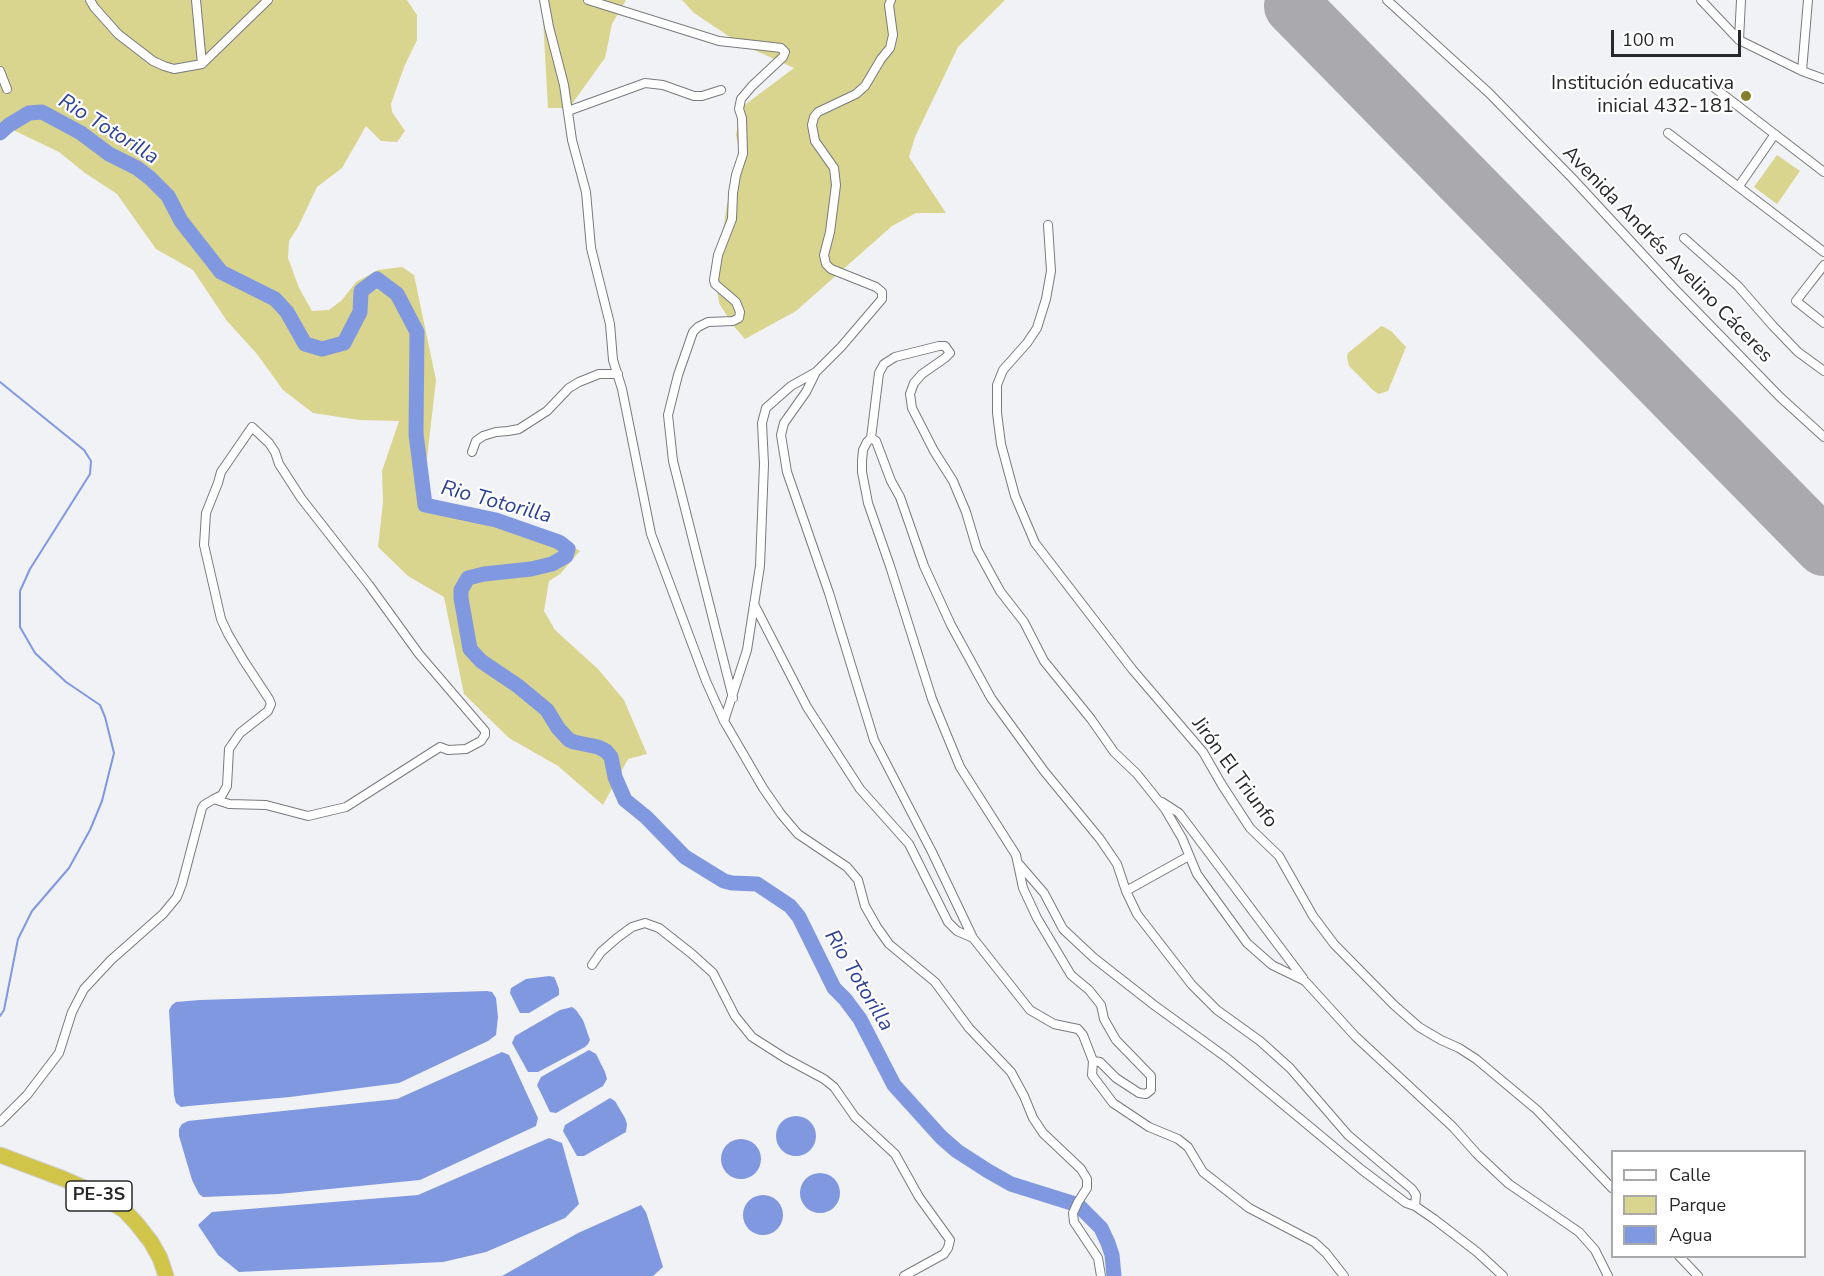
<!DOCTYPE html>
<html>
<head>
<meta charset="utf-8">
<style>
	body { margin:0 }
	#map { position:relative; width:1824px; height:1276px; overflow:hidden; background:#f1f2f6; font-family:"Nunito Sans",sans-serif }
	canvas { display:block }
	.legend { position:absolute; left:1611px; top:1150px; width:195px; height:108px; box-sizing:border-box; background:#fff; border:2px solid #a9a9aa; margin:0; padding:8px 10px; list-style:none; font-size:18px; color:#28282a }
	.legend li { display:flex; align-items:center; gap:12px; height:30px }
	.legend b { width:30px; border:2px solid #a9a9aa }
	.scale { position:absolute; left:1611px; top:30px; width:130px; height:27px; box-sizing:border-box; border:3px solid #28282a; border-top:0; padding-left:8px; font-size:18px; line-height:21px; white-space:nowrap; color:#28282a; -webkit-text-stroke:4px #fff; paint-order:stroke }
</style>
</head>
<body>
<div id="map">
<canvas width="1824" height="1276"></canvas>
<ul class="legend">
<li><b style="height:8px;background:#fff"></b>Calle</li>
<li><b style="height:16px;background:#d9d48e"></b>Parque</li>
<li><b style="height:16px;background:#8098e0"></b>Agua</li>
</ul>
<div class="scale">100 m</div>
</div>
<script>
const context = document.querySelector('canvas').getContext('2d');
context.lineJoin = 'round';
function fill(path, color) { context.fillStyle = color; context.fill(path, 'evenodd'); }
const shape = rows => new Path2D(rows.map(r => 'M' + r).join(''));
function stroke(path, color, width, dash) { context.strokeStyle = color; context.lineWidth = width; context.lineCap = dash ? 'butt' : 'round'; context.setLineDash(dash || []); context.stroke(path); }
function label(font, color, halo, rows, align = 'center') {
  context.font = font + ' "Nunito Sans",sans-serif'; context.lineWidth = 4.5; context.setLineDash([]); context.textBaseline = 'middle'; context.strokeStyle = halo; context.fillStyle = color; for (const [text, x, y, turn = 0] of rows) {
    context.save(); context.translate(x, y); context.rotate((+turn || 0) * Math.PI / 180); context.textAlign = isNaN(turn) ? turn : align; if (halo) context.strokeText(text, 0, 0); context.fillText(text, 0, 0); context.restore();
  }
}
const green = shape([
	[0,0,407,0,417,15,417,40,404,67,391,104,392,112,405,131,397,142,381,141,366,126,342,168,317,187,298,227,289,241,288,258,299,288,312,311,329,310,342,300,356,282,378,270,402,267,414,275,436,380,424,484,429,503,444,512,460,515,507,517,548,533,580,551,560,574,549,581,544,611,555,630,598,669,624,700,647,754,628,759,603,805,558,766,509,738,464,694,444,597,408,576,378,547,383,502,382,471,399,421,359,420,313,413,283,390,257,354,227,321,193,270,156,249,117,194,85,173,59,152,13,130,0,133],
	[542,0,626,0,612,24,605,58,569,108,548,108],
	[682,0,1005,0,958,47,915,137,909,157,946,213,916,213,892,226,796,311,745,339,732,324,719,303,716,280,727,204,743,167,736,135,742,107,794,68,739,43,694,13],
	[1777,155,1800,171,1777,204,1754,187],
	[1382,326,1391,331,1406,347,1388,391,1379,394,1374,391,1349,366,1347,357,1348,353,1380,327]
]);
const water = shape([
	[549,976,554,977,556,981,559,989,559,995,529,1013,520,1013,510,993,511,988,526,979],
	[487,991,492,992,496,998,498,1017,496,1035,488,1041,399,1083,290,1097,189,1106,181,1107,176,1103,174,1095,169,1010,172,1005,176,1002,200,1000],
	[572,1007,576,1010,583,1020,590,1040,588,1044,585,1047,538,1072,528,1072,512,1043,515,1036,560,1010],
	[589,1050,596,1054,605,1072,607,1079,603,1086,556,1113,550,1112,537,1085,541,1077],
	[502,1052,509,1055,538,1118,536,1126,420,1180,279,1194,203,1197,199,1194,192,1180,179,1136,179,1129,182,1124,188,1121,397,1099],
	[610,1098,615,1101,625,1118,627,1124,626,1132,584,1156,577,1156,563,1131,565,1125],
	'776 1136a20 20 0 1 1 40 0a20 20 0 1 1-40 0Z',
	[549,1138,562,1143,579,1204,565,1218,486,1252,443,1262,239,1272,218,1255,198,1225,212,1212,418,1195],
	'721 1159a20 20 0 1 1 40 0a20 20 0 1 1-40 0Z',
	'800 1193a20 20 0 1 1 40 0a20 20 0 1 1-40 0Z',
	'743 1215a20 20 0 1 1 40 0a20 20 0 1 1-40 0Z',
	[641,1205,646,1212,663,1267,653,1276,502,1276,578,1233]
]);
const stream = shape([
	[0,382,84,450,91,461,90,474,30,569,20,591,20,627,35,653,66,682,100,705,105,717,114,753,102,801,90,830,69,868,32,911,18,939,4,1010,0,1016]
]);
const river = shape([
	[0,133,9,125,29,113,42,112,81,133,109,154,137,168,150,178,168,196,181,221,221,272,275,299,287,312,305,344,322,349,344,343,360,312,361,291,377,279,397,294,417,332,416,434,425,505,496,520,559,542,568,549,566,556,552,564,531,569,484,574,468,578,461,590,461,598,470,649,481,661,518,686,547,710,558,728,569,740,574,742,598,747,606,751,611,757,615,777,625,800,646,817,685,857,724,881,732,883,757,884,790,906,799,917,834,988,845,999,860,1019,894,1085,941,1137,957,1151,988,1171,1011,1184,1075,1204],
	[1078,1205,1101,1228,1108,1243,1112,1255,1114,1276]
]);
const runway = shape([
	[1293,6,1824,547]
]);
const street = shape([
	[90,0,94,7,118,34,153,61,164,66,174,69,202,64,268,0],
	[196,0,202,64],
	[544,0,549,27,564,85,572,140,586,192,591,248,610,324,613,360,622,389,651,534,706,681,724,721,763,788,781,814,798,834,847,867,858,880,865,906,877,927,889,944,935,982,969,1028,1011,1072,1024,1096,1033,1118,1043,1133,1081,1169,1087,1179,1087,1188,1078,1202,1073,1213,1074,1222,1098,1258,1101,1276],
	[588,0,719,41,773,47,781,48,785,52,783,57,752,86,741,99,739,109,742,118,743,154,736,175,733,193,732,219,718,255,714,280,715,284,736,302,740,312,739,318,733,321,708,322,698,327,693,332,678,375,668,415,673,461,733,698],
	[1387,0,1489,93,1573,179,1672,286,1780,397,1824,437],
	[1701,0,1739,40,1802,71,1824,79],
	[1739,40,1741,0],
	[0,71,7,89],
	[1802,71,1808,0],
	[1712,86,1824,172],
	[568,111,645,83,663,85,694,96,702,96,721,90],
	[1668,133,1824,252],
	[1739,186,1775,134],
	[1048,225,1051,271,1046,299,1037,328,1027,343,1003,370,997,385,997,413,1001,444,1015,496,1035,543,1132,669,1203,752,1222,785,1250,828,1279,856,1313,916,1334,944,1394,1005,1419,1027,1441,1040,1459,1048,1476,1059,1537,1110,1612,1188],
	[1684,238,1738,286,1773,326,1798,352,1824,371],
	[1824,265,1796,301,1824,323],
	[816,372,806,392,784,423,781,435,787,472,829,593,874,740,932,852,973,938,1030,1010,1054,1024,1078,1029,1083,1035,1093,1061,1100,1062,1116,1078,1139,1093,1146,1094,1151,1090,1151,1076,1116,1040,1104,1019,1101,1005,1089,990,1071,975,1037,918,1023,888,1016,855,960,767,932,699,890,566,868,503,862,472,862,461,863,450,867,442,871,438,876,441,891,481,900,497,924,566,951,625,991,698,1044,771,1100,839,1117,864,1126,891,1137,914,1192,985,1217,1010,1260,1041,1290,1068,1348,1135,1412,1189,1416,1195,1415,1206,1406,1203,1362,1170,1227,1058,1154,1005,1094,958,1063,929,1044,893,1019,864],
	[871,438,879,373,884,364,895,357,939,346,945,346,950,353,945,358,922,374,914,383,910,394,912,408,934,451,953,481,966,512,977,549,1000,591,1024,622,1044,661,1091,719,1114,752,1137,774,1165,809,1182,838,1197,874,1247,943,1272,965,1305,981,1355,1036,1453,1127,1477,1154,1509,1184,1579,1232,1595,1250,1608,1276],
	[472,452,476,441,483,436,496,432,508,431,519,429,547,411,569,388,579,382,599,374,618,374],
	[754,604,807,707,860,789,909,844,948,922,957,931,973,938],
	[724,721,747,650,760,566,764,464,762,423,766,408,791,386,816,372,841,347,882,299,882,292,876,287,831,269,826,264,824,255,830,232,836,185,834,168,815,141,812,125,814,117,818,112,856,94,865,86,881,59,890,48,893,35,889,5,891,0],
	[1162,802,1179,813,1303,978],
	[1126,891,1189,856],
	[592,965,601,952,617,938,632,927,645,923,659,928,692,954,713,973,735,1016,752,1037,785,1058,824,1079,834,1087,855,1117,895,1154,919,1197,950,1240,948,1248,944,1254,904,1276],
	[1093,1061,1092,1075,1113,1103,1149,1127,1178,1139,1188,1147,1203,1172,1249,1208,1314,1242,1326,1253,1344,1276],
	[0,1122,27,1095,59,1053,72,1012,84,989,111,960,163,914,177,897,182,884,202,808,204,805,214,799,222,795,227,786,229,749,240,733,268,711,271,704,269,699,244,661,228,634,221,619,204,545,206,513,218,483,221,472,252,427,269,443,275,452,279,464,301,498,369,585,419,654,485,731,485,735,481,741,466,749,448,750,440,747,346,807,308,816,266,805,229,804,214,799],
	[1415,1206,1434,1219,1477,1252,1503,1276],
	[1679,1256,1698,1276]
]);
const highway = shape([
	[0,1155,64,1179,91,1191,124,1210,137,1224,151,1242,160,1258,166,1276]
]);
const markers = [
	[1746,96,6,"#877f27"]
];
const shields = [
	[99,1196,66]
];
const shieldNames = [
	["PE-3S",99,1196]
];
const poiNames = [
	["Institución educativa",1734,84],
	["inicial 432-181",1734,107]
];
const streetNames = [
	["Avenida Andrés Avelino Cáceres",1667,255,46],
	["Jirón El Triunfo",1234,773,54]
];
const waterNames = [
	["Rio Totorilla",108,130,32],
	["Rio Totorilla",496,503,15],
	["Rio Totorilla",858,981,59]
];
fill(green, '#d9d48e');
fill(water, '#8098e0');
stroke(stream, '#8098e0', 2);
stroke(river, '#8098e0', 15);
stroke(runway, '#aaaaae', 58);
stroke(street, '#787a7d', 10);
stroke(highway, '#d0d0d0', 17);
stroke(street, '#fff', 8);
stroke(highway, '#d0c549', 15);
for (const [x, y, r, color] of markers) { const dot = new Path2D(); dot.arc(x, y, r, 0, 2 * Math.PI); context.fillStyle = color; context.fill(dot); stroke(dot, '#fff', 2); }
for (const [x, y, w] of shields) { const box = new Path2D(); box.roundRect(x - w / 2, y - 15, w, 30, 4.5); context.fillStyle = '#fff'; context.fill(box); stroke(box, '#28282a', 1.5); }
label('bold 18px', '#28282a', null, shieldNames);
label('20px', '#28282a', '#fff', poiNames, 'right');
label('20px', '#28282a', '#fff', streetNames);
label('italic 21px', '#2e4396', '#fff', waterNames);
</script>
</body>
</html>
